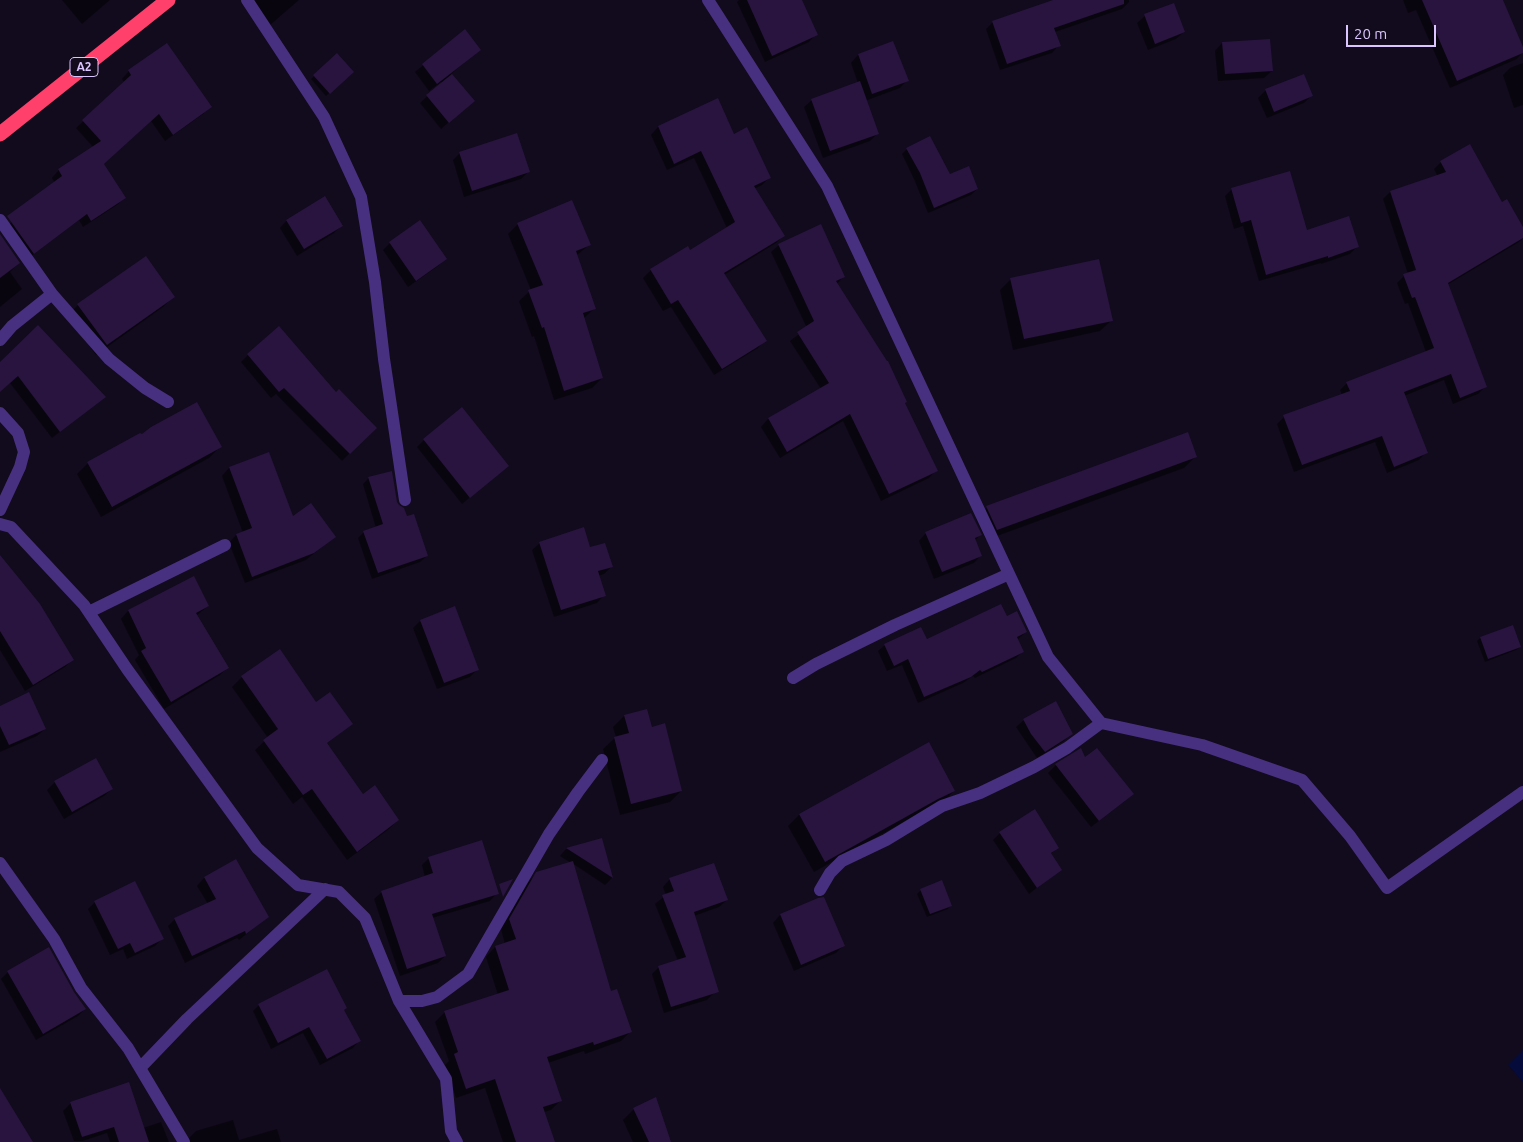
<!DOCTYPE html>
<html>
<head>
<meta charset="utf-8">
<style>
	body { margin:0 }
	#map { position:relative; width:1523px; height:1142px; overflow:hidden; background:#120a1d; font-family:Ubuntu,sans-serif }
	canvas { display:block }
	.scale { position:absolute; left:1346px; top:25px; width:90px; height:22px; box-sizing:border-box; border:2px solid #dac5ff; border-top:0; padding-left:6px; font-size:15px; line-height:18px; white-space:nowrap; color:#dac5ff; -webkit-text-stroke:4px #120a1d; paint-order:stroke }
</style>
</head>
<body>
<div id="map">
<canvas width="1523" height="1142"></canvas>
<div class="scale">20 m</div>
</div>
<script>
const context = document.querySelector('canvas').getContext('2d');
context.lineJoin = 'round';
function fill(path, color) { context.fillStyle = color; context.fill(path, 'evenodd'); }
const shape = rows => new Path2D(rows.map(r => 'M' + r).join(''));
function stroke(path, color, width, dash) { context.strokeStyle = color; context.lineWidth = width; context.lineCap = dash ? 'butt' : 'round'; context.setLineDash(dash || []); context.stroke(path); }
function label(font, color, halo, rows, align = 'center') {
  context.font = font + ' Ubuntu,sans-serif'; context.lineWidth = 5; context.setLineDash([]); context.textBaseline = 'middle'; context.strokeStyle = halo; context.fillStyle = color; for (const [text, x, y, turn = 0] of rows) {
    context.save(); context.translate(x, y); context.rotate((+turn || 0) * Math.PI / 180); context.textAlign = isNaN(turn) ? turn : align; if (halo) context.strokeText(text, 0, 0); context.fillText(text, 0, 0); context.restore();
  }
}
const water = shape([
	[1523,1050,1523,1082,1508,1065]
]);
const shadow = shape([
	[62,0,110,0,82,24],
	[255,0,299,0,269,26,251,3],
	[739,0,800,0,816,34,809,42,765,62,737,2],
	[1057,0,1129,0,1129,2,1122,9,1055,32,1059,45,1052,53,1000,70,986,29,993,22],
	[1403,0,1484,0,1523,52,1517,59,1450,88,1416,10,1408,13],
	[1145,16,1184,32,1176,39,1148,50,1137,23],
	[465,31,479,50,451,74,474,101,441,129,420,103,442,83,441,82,429,91,415,72],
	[893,42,907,80,900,88,865,101,877,134,870,141,823,158,804,107,812,100,858,83,851,63,858,55],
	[1222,43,1272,71,1264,78,1218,81,1215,51],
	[337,55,352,72,326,96,311,79],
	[1523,63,1523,105,1514,108,1503,75,1510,68],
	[129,71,210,107,203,114,165,141,151,121,103,165,125,198,117,205,83,227,79,220,26,260,4,229,55,183,52,178,59,170,94,148,76,128,125,83,122,79],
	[1266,90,1311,96,1304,103,1267,118,1258,98],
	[717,100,734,135,769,178,762,185,754,189,783,236,776,243,724,275,765,340,758,348,714,375,671,307,663,311,643,278,651,270,688,248,690,251,727,228,694,158,667,170,651,135,658,127],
	[907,149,949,175,977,189,971,195,928,213,914,179,902,154],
	[460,153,528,172,521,179,464,197,453,160],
	[1441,162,1502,204,1523,229,1523,238,1519,242,1447,285,1485,387,1478,394,1453,404,1444,380,1404,396,1426,452,1419,460,1387,473,1375,442,1294,472,1277,424,1284,417,1342,395,1340,390,1347,383,1426,352,1408,303,1405,304,1397,283,1404,276,1408,274,1383,199,1390,192,1438,177,1434,169],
	[1232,189,1306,232,1358,246,1350,254,1321,264,1321,263,1259,281,1243,226,1234,229,1225,196],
	[287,220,342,225,334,233,297,256,280,228],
	[518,224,589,245,576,256,595,308,583,319,602,378,592,388,554,400,534,336,532,337,519,301,531,290,508,234],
	[0,236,19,263,10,272,22,289,0,307],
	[390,243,445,259,438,266,408,287,383,250],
	[779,245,844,276,837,284,904,404,936,470,929,478,881,501,843,421,780,458,761,427,768,419,821,389,790,341,807,328,771,252],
	[1011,279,1112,320,1100,331,1013,350,1000,290],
	[174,296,163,307,96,355,67,316,78,305],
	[248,355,336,394,375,428,342,461,276,394,271,398,241,362],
	[0,363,104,397,52,438,10,383,0,391],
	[142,436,220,447,209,458,101,517,77,474,88,463],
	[424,440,508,466,462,504,417,447],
	[268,453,293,518,334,537,306,560,245,583,229,543,236,535,243,533,222,476,229,468],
	[1195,457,1184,468,986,540,976,519,987,508],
	[369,478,396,502,427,556,420,562,372,579,358,538,364,532,376,528,363,484],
	[926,533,980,535,975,541,981,555,974,563,934,579,919,541],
	[540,543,589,549,611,567,604,574,598,576,604,595,597,603,554,617,532,550],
	[0,557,72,660,65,667,25,691,0,650],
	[194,578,208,606,196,616,227,668,220,675,164,709,135,660,139,655,121,619,128,611],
	[1006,617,1026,632,1017,640,1022,652,1016,658,975,678,973,676,963,683,918,703,902,665,887,671,878,651,885,645,926,640],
	[420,621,478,669,470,677,437,689,413,628],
	[1512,626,1520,647,1516,650,1485,662,1477,641,1480,638],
	[280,651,316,703,351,724,326,744,363,796,398,820,389,829,347,860,302,797,293,804,255,750,268,738,232,687,242,677],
	[0,708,45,729,37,736,0,752],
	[624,716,651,728,681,791,670,802,620,815,603,749,616,737,613,727],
	[1024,720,1071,733,1064,741,1037,758,1016,727],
	[928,744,954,791,943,802,925,810,814,872,788,826,799,815],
	[1080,750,1085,759,1125,801,1091,827,1048,773,1056,765],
	[95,759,112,789,104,796,64,819,47,790,55,782],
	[1000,833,1058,847,1050,855,1060,870,1029,894,993,840],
	[602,839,612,878,605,885,572,863,610,993,631,1031,621,1041,585,1054,584,1051,548,1063,561,1100,551,1110,544,1112,554,1142,503,1142,485,1088,456,1098,445,1065,449,1061,435,1022,445,1012,498,995,486,957,495,947,505,944,501,929,527,883,537,873,571,863,560,856,566,849],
	[429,858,497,893,490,901,432,918,445,956,438,963,400,976,374,899,382,892,425,877,422,865],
	[235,860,268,917,239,940,237,938,185,963,168,926,175,919,208,904,197,886,204,878],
	[670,879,727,900,719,907,694,916,715,992,707,1000,664,1013,652,974,659,967,678,961,655,904,666,895,663,887],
	[921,890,951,905,948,909,927,917,917,894],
	[818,899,844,945,836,953,794,971,773,923,780,915],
	[95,902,162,939,155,946,127,959,123,949,110,955,88,909],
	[8,972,73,993,85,1009,78,1016,36,1040,1,979],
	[259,1005,343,1011,359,1041,353,1048,320,1065,303,1033,271,1049,253,1011],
	[71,1103,143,1128,161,1122,169,1142,110,1142,107,1133,83,1141,74,1141,63,1111],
	[634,1109,670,1142,633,1142,623,1120],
	[233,1120,239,1140,277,1129,281,1142,188,1142,187,1140,196,1131]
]);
const building = shape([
	[747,0,802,0,818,35,772,56],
	[1053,0,1124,0,1124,4,1054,28,1061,46,1007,64,992,21],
	[1422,0,1503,0,1523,47,1523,53,1457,81],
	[1174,3,1185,32,1155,44,1144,14],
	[465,29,481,50,437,84,422,64],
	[1270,39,1273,71,1225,74,1222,42],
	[893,41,909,81,872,94,858,54],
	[167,43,212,107,173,135,159,114,104,164,126,198,91,221,87,214,34,254,7,216,62,176,58,169,101,141,82,120,131,75,128,70],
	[337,53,354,72,330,94,313,75],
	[452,74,475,101,449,123,426,95],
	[1304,74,1313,96,1274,112,1265,89],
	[860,81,879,134,830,151,811,99],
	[718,98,734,134,747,127,771,178,754,186,785,236,724,273,767,341,722,369,678,300,671,304,650,269,688,246,690,250,735,222,701,151,674,164,658,126],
	[517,133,530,172,472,191,459,152],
	[930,136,950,174,969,166,978,189,934,208,920,173,906,148],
	[1470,144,1502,202,1507,199,1523,227,1523,238,1448,283,1487,387,1460,398,1451,374,1404,392,1428,453,1394,467,1382,436,1302,465,1283,415,1350,391,1346,382,1434,348,1415,297,1412,298,1403,274,1416,270,1390,191,1446,172,1440,161],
	[1290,171,1307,230,1349,216,1359,247,1328,258,1328,256,1266,275,1251,220,1241,223,1231,188],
	[325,196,343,226,304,249,286,220],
	[572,200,591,245,576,251,596,309,583,313,603,378,564,391,544,327,542,328,528,290,543,285,517,223],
	[420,220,447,259,416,281,389,242],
	[821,224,845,277,836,281,887,361,888,361,907,402,905,403,938,471,889,494,850,414,787,452,768,418,829,383,797,332,814,321,778,244],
	[0,234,20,263,0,278],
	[146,256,175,297,107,345,77,304],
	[1099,259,1113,321,1024,339,1010,278],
	[38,325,106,397,60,432,18,376,0,392,0,362],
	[279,326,336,392,339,389,377,428,350,454,284,388,279,392,247,354],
	[197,402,222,447,112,507,87,462,140,433,142,434,151,427],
	[462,407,509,466,470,498,423,439],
	[1188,432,1197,457,997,530,986,506],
	[269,452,293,516,311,503,336,537,314,553,252,577,236,534,252,528,229,467],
	[392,471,397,502,399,505,404,508,407,516,414,514,428,556,378,573,363,531,383,524,368,477],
	[971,513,982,535,975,538,982,556,942,572,925,532],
	[584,527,590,547,605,543,613,567,598,571,606,596,561,610,539,542],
	[0,555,40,604,74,660,33,685,0,631],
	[194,576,209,606,196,613,229,668,171,702,141,651,146,648,128,610],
	[1001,604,1007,616,1017,611,1027,632,1017,637,1024,652,982,672,980,670,971,677,924,697,908,659,894,666,884,644,921,627,927,639],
	[455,606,479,670,444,683,420,620],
	[1513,625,1521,647,1488,659,1480,637],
	[280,649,316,702,330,692,353,724,327,743,363,794,375,785,399,820,357,852,312,789,303,795,263,740,278,729,241,676],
	[29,692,46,729,9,745,0,726,0,706],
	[1056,701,1073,734,1045,752,1031,734,1023,719],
	[647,709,652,727,665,723,682,791,631,804,614,737,629,733,624,715],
	[929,742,955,791,938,799,825,862,799,814],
	[1081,748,1085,757,1097,748,1134,794,1099,821,1055,764],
	[96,758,113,789,72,812,54,781],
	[1035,809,1059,848,1051,853,1062,870,1037,888,999,832],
	[602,838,613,878,566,848],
	[482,840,499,894,432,914,446,956,407,969,381,891,433,873,428,857],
	[236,859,269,917,246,934,245,931,192,956,174,918,216,899,204,877],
	[573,861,611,991,617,989,632,1032,594,1045,593,1042,547,1057,562,1101,543,1107,555,1142,516,1142,495,1079,466,1089,454,1054,458,1052,444,1011,509,990,495,946,516,939,509,919,536,872],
	[714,863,728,900,694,912,719,992,671,1007,658,966,686,957,662,895,674,891,669,878],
	[513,879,503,897,499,884],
	[942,880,952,906,930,914,920,889],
	[135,881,164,939,135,953,130,943,118,949,94,901],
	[824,897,845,946,801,965,780,914,818,898],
	[49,947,74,992,86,1009,43,1034,7,971],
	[327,969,347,1008,344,1010,361,1041,327,1059,309,1027,278,1043,258,1004],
	[129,1082,149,1142,119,1142,114,1127,82,1137,70,1102],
	[0,1088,33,1142,0,1142],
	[656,1097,671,1142,649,1142,633,1108]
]);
const street = shape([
	[247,0,324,117,361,197,375,282,384,359,405,500],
	[708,0,827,186,1048,657,1101,723,1202,745,1302,780,1350,836,1387,888,1523,792],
	[0,220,52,294,109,359,145,388,168,402],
	[0,340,12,326,52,294],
	[0,413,18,433,24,452,20,467,0,510],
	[0,524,11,527,84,605,127,669,257,848,298,885,339,892,365,918,399,1001,446,1079,451,1131,457,1142],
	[89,612,225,545],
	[793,678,816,664,895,625,1009,574],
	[0,863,54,939,81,988,128,1048,184,1142],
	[820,890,830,873,842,861,886,840,942,806,980,793,1034,767,1067,748,1101,723],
	[399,1001,422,1001,437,997,468,974,549,834,578,792,602,760],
	[140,1068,187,1019,325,889]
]);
const highway = shape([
	[0,134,168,0]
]);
const shields = [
	[84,67,28]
];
const shieldNames = [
	["A2",84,67]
];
fill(water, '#050b3a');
fill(shadow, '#0007');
fill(building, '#28143f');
stroke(street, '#473080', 12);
stroke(highway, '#ff406b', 15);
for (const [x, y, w] of shields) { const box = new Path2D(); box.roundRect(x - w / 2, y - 9.5, w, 19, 4); context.fillStyle = '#120a1d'; context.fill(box); stroke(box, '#dac5ff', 1); }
label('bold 12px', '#dac5ff', null, shieldNames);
</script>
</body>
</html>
